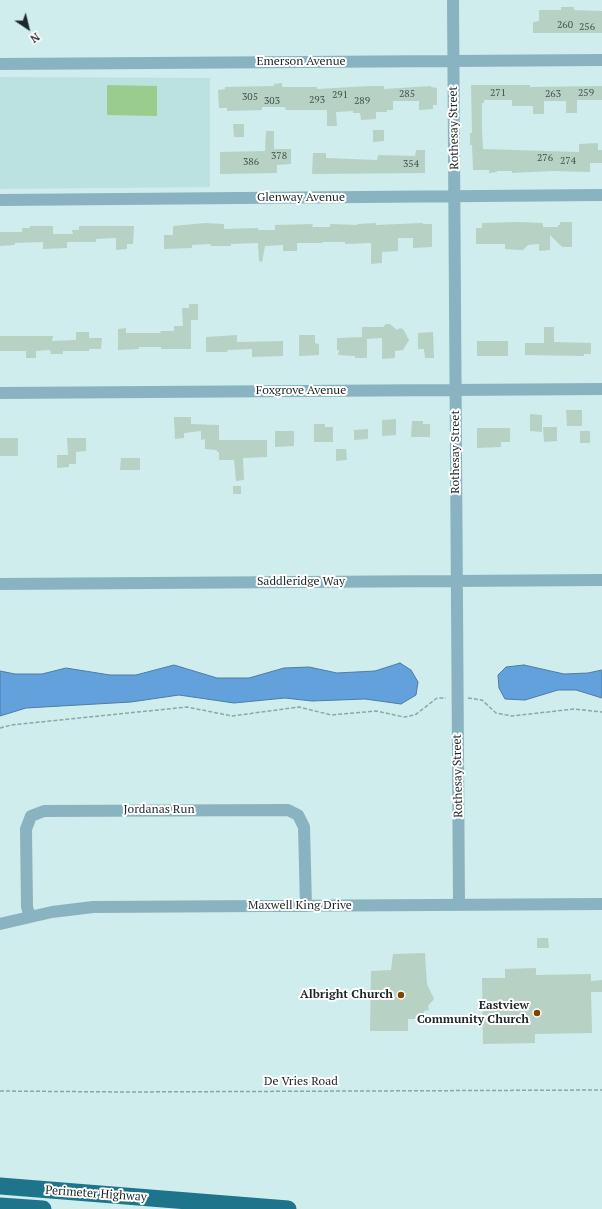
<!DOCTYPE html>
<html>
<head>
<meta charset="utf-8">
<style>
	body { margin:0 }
	#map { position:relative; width:602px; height:1209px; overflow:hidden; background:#cfedec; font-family:"PT Serif",serif }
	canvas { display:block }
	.north { position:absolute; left:8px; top:8px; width:40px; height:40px; -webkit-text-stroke:3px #fff; paint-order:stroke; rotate:145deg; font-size:11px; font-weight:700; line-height:16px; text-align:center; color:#1c2727 }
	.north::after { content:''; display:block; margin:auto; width:14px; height:18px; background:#1c2727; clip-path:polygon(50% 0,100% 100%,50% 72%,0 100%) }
</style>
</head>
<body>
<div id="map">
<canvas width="602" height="1209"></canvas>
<div class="north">N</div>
</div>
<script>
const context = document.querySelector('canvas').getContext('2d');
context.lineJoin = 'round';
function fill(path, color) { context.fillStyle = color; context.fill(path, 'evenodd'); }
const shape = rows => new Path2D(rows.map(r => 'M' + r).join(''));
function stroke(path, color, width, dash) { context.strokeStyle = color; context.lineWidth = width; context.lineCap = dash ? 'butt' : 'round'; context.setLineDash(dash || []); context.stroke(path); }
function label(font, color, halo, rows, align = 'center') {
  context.font = font + ' "PT Serif",serif'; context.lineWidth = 4; context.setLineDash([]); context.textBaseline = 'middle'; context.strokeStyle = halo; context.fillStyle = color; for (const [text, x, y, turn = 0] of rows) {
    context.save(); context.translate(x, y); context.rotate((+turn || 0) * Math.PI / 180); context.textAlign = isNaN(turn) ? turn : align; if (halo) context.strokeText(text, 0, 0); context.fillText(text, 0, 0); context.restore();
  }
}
const built = shape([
	[0,77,210,78,210,187,0,189]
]);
const green = shape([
	[107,85,157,86,157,116,107,115]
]);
const water = shape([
	[400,663,411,670,418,682,416,695,401,704,365,699,312,701,285,698,234,703,179,695,131,702,26,708,0,716,0,671,15,674,42,674,66,668,110,675,136,675,174,665,217,678,249,678,284,668,309,667,337,673,375,671,400,663],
	[524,665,564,674,588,673,602,670,602,698,576,690,558,690,525,700,505,699,499,688,498,675,506,667,524,665]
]);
const building = shape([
	[561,7,574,7,574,10,602,11,602,33,533,33,533,22,539,21,539,10,561,10],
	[282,83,282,87,317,87,317,89,370,86,384,86,384,89,431,86,431,87,437,88,437,105,433,105,433,109,419,110,419,101,393,101,393,110,387,110,387,112,376,112,376,119,361,120,360,113,353,113,353,111,336,112,337,126,327,126,327,110,286,110,285,107,262,107,262,110,227,111,227,108,219,108,218,90,225,89,225,87,274,86,274,84],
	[471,85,530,85,530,87,602,86,602,100,577,100,577,113,566,113,566,101,544,101,544,114,533,114,533,106,512,106,512,100,484,100,484,103,482,103,482,129,483,149,579,152,579,144,598,143,598,150,602,150,602,163,590,163,590,172,553,171,512,173,512,171,497,171,497,172,489,173,489,170,473,170,472,145,470,145,470,133,472,133],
	[233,124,244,124,244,137,234,137],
	[373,130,384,130,384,141,373,142],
	[266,131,274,131,274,149,291,149,291,164,277,165,277,173,220,174,220,152,265,151],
	[416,150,425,150,425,173,312,174,313,153,326,153,326,158,377,160,378,155,415,156],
	[518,222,543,223,543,227,558,227,558,225,560,225,560,222,572,222,572,247,562,247,550,235,550,250,539,251,539,244,528,245,523,250,520,250,505,249,505,244,476,244,476,228,482,228,482,223],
	[376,223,376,225,423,223,423,224,432,224,432,247,413,248,413,238,398,238,398,251,382,252,382,263,371,264,371,243,345,244,345,242,322,242,322,243,297,243,297,251,283,251,283,245,265,246,262,262,259,261,258,243,231,244,231,246,211,246,210,244,192,245,192,248,164,249,164,235,173,235,173,226,205,223,224,224,224,229,258,228,258,230,275,230,275,225,313,224,312,227,330,227,330,224,357,225,357,224],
	[30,226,53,226,53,234,73,234,72,230,79,230,79,226,134,226,133,244,127,244,127,249,116,250,116,238,96,239,96,242,67,242,67,248,43,249,43,242,15,243,15,245,0,246,0,232,22,232,22,228,30,228],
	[189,304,198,304,198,320,191,320,191,349,161,349,161,347,139,347,139,349,118,350,118,329,126,328,126,333,161,333,160,331,174,331,174,326,183,326,182,308,189,308],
	[386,324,390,324,397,330,400,328,403,329,409,340,403,350,395,351,395,358,382,359,382,338,367,339,367,358,355,358,355,356,338,355,339,350,337,350,337,338,362,337,362,327,383,327],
	[544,327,554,327,554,342,591,343,591,354,584,354,584,356,525,355,525,343,544,343],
	[76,332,89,332,89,338,102,338,101,349,89,349,89,351,63,351,63,354,51,354,50,350,36,351,36,358,26,358,26,351,0,351,0,336,53,336,52,341,76,340],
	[433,332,434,358,425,358,424,349,418,349,418,333],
	[237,335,237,342,283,341,283,356,252,357,252,349,228,350,227,352,206,352,206,337],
	[299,335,315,335,315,343,319,344,319,355,299,356],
	[477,341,508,341,508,356,477,356],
	[566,410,582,410,582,426,567,426],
	[530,414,542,415,542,432,530,431],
	[174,417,191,417,191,424,219,425,219,440,267,440,267,457,243,458,244,480,236,481,234,460,219,460,219,452,217,452,217,450,205,449,205,439,201,440,201,431,184,433,184,438,175,439],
	[396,419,396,435,382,436,382,420],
	[412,421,423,421,423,424,430,424,430,437,411,437],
	[314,424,325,424,325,427,333,427,333,442,314,442],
	[543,427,557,427,557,441,544,442],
	[477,428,510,428,510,442,501,442,501,447,477,448],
	[368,429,368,439,354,440,354,430],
	[275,431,294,431,294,446,275,447],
	[580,431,590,431,590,443,580,443],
	[0,438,18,438,18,456,0,456],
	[67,438,86,438,86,451,76,452,76,464,69,464,69,467,57,468,57,455,68,455],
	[336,449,346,449,347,460,336,461],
	[121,458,140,458,140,470,120,470],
	[233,486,241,486,241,494,233,494],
	[537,938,548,938,549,948,537,948],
	[425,953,427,984,434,999,428,1006,429,1010,424,1011,423,1019,408,1019,408,1031,370,1031,371,971,391,970,393,954],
	[536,968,536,975,591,974,591,981,602,980,602,992,591,992,592,1033,535,1034,535,1043,483,1044,482,978,505,978,505,969]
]);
const path = shape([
	[468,698,482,700,496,713,512,716,574,709,602,712],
	[0,728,11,725,187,707,232,716,299,707,331,715,376,711,404,717,415,715,437,698,446,698],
	[0,1091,124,1092,602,1090]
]);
const minor = shape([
	[453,0,459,905],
	[0,64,602,60],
	[0,200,602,195],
	[0,393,602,389],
	[0,584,602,580],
	[30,917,27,907,26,829,31,816,44,811,288,810,298,815,304,827,306,906],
	[0,924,52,912,93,907,602,904]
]);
const highway = shape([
	[0,1186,288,1209],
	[0,1206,43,1209]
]);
const markers = [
	[401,995,4,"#814400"],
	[537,1013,4,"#814400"]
];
const numberNames = [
	["260",565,25],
	["256",587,27],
	["271",498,93],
	["259",586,93],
	["285",407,94],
	["263",553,94],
	["291",340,95],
	["305",250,97],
	["293",317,100],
	["303",272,101],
	["289",362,101],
	["378",279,156],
	["276",545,158],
	["274",568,161],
	["386",251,162],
	["354",411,164]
];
const streetNames = [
	["Emerson Avenue",301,62],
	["Rothesay Street",454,128,-91],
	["Glenway Avenue",301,198],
	["Foxgrove Avenue",301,391],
	["Rothesay Street",456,452,-90],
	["Saddleridge Way",301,582],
	["Rothesay Street",458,776,-91],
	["Jordanas Run",159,810],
	["Maxwell King Drive",300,906],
	["De Vries Road",301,1082],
	["Perimeter Highway",96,1194,4]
];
const poiNames = [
	["Albright Church",393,995],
	["Eastview",529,1006],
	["Community Church",529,1020]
];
fill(built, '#bbe2e1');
fill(green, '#99cc8d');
fill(water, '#62a1db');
stroke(water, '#4d7ca5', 1);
fill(building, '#b7d1c5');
stroke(path, '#8fa6a5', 1.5, [4, 2]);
stroke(minor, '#8ab3c1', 12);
stroke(highway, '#1d748b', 17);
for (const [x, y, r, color] of markers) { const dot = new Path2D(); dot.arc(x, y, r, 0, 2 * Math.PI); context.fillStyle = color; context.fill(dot); stroke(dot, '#fff', 1.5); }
label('10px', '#43524e', null, numberNames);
label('12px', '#1c2727', '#fff', streetNames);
label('bold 12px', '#1c2727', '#fff', poiNames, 'right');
</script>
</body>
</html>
